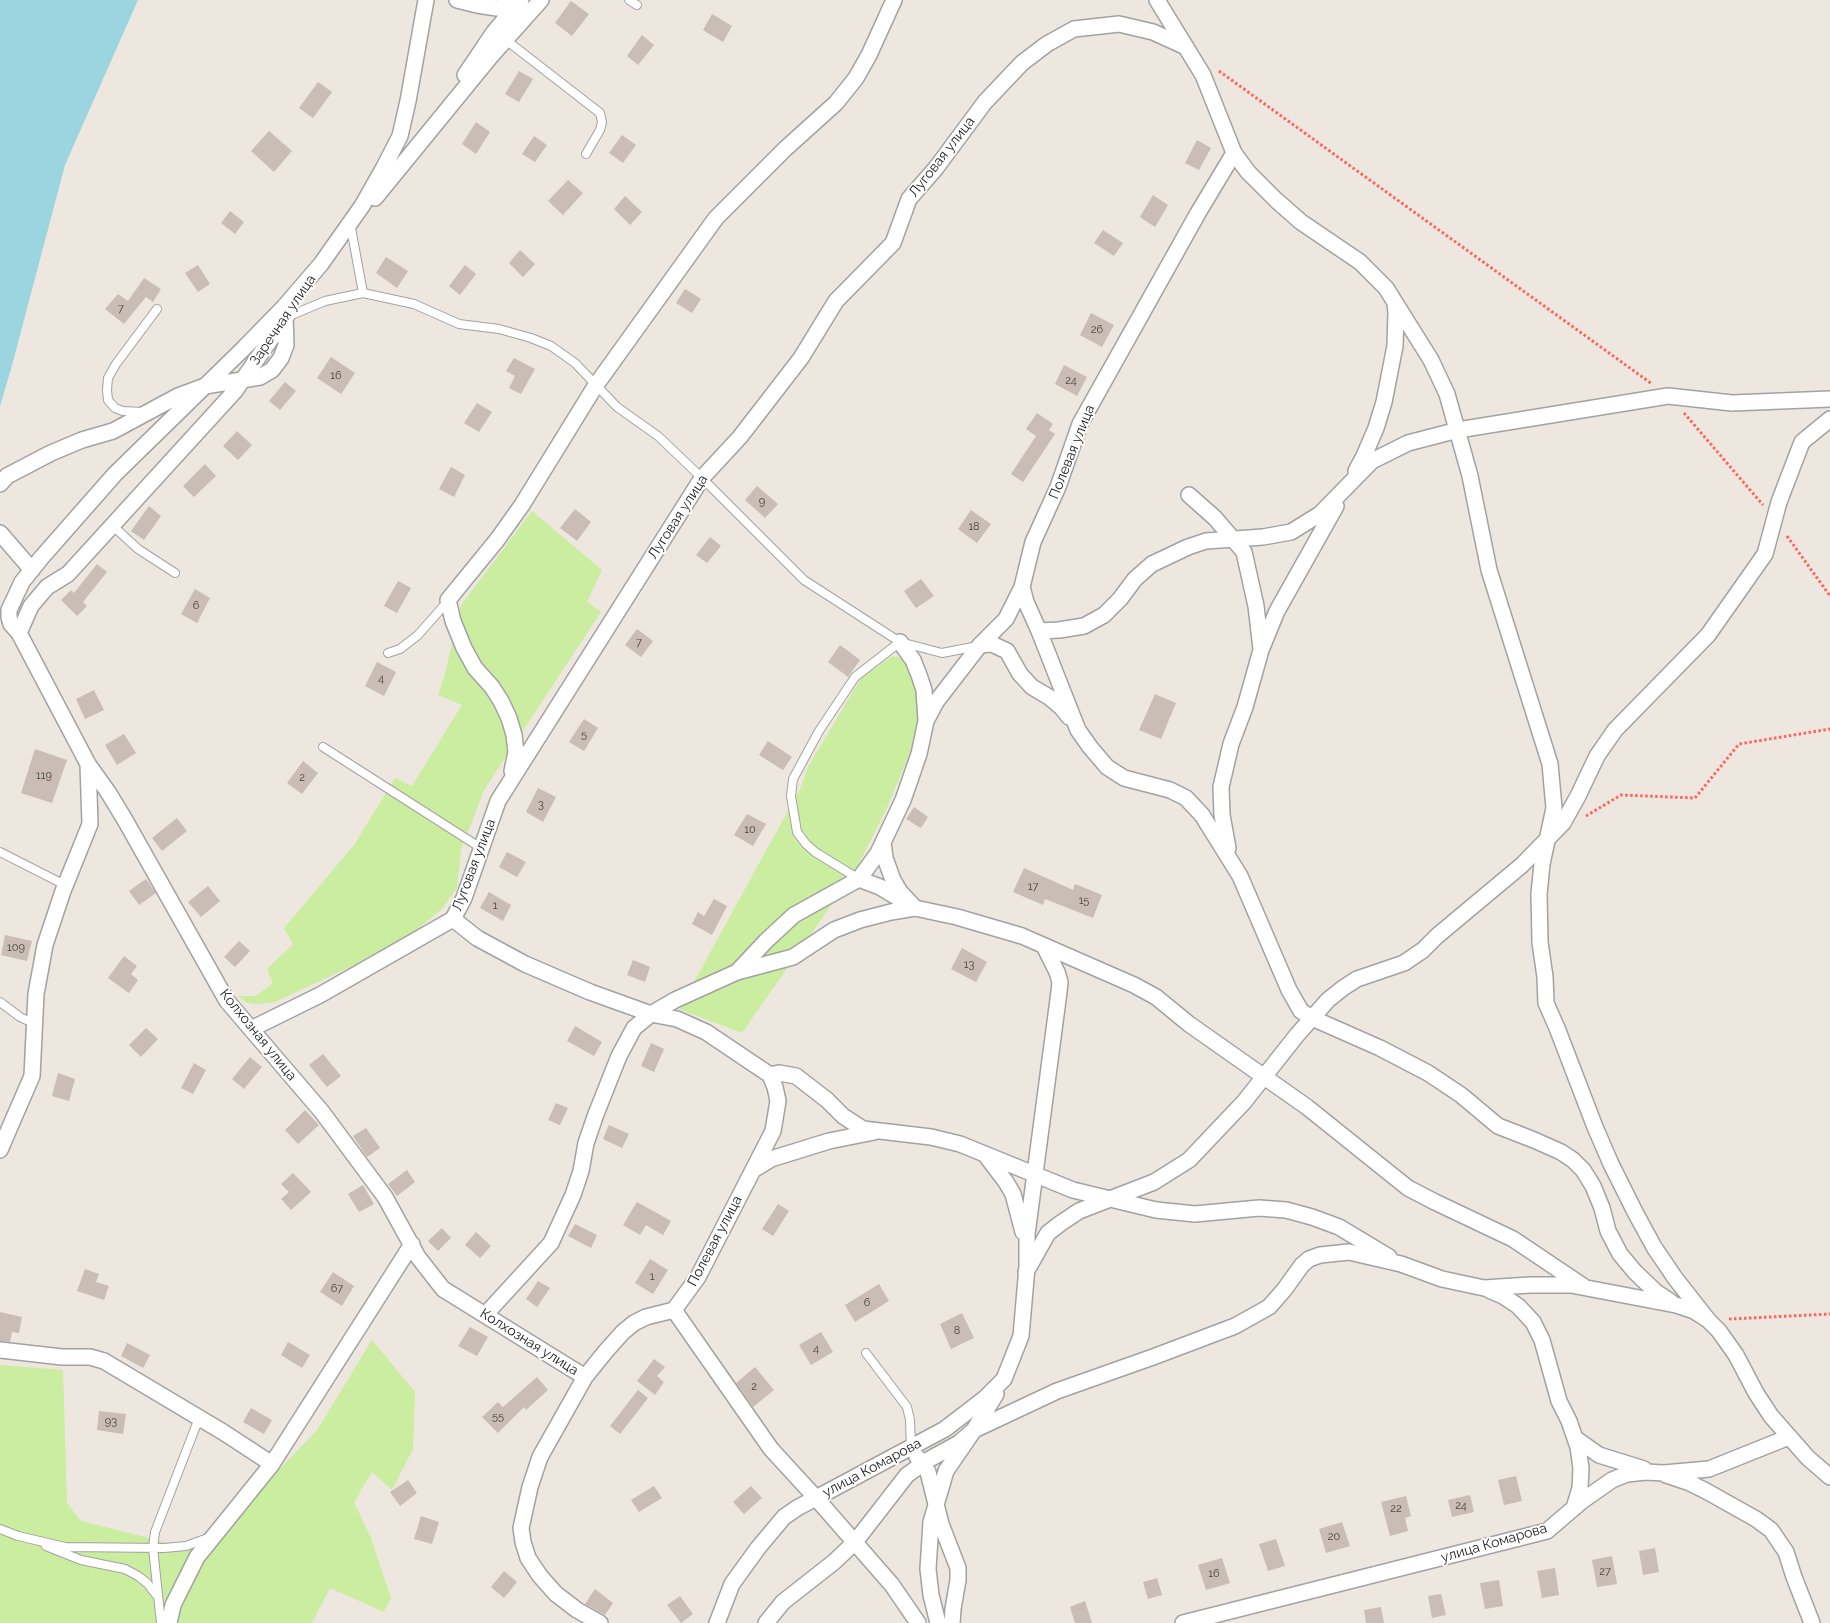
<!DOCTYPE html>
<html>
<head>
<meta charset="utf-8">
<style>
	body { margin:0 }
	canvas { display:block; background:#ede7df }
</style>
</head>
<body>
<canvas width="1830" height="1623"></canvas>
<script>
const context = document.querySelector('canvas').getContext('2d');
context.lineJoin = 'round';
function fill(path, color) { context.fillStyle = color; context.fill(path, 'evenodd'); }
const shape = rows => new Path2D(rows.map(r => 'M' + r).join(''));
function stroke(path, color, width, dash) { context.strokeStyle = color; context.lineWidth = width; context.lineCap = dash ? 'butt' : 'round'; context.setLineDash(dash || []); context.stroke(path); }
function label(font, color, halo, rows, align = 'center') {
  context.font = font + ' Raleway,sans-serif'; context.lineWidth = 4; context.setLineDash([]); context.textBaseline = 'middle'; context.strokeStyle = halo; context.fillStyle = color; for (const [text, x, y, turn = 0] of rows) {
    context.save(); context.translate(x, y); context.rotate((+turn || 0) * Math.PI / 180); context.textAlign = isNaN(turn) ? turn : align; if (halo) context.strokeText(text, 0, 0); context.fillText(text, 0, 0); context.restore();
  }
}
const grass = shape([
	[532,511,602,570,587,602,601,612,484,790,461,850,457,888,442,909,405,939,350,967,275,1002,258,1004,247,1003,237,996,256,996,273,983,267,969,293,944,284,928,354,845,395,778,412,786,462,705,438,695,445,674,461,605],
	[892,656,903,658,917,691,919,711,916,729,909,755,886,810,855,871,742,1033,679,1009,800,789,808,767,861,678],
	[372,1340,415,1392,413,1449,392,1490,372,1472,354,1502,371,1538,391,1598,384,1612,330,1588,312,1623,178,1623,180,1612,193,1580,211,1548,268,1481,317,1430],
	[0,1365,63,1370,67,1503,81,1521,193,1549,168,1597,157,1623,0,1623]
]);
const water = shape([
	[0,0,138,0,65,165,11,369,0,406]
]);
const building = shape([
	[571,1,589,14,572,36,555,23],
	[712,14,732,26,723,42,703,30],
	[642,35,654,45,638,65,627,56],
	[519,71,533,79,519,102,505,94],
	[318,82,332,92,313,118,299,108],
	[476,122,490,132,476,154,462,144],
	[269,131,292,151,274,172,251,151],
	[622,135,636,145,623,163,609,153],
	[534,136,547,145,535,162,522,154],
	[1197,140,1211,148,1199,170,1185,163],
	[568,180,583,193,563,215,548,201],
	[1153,195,1168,205,1155,227,1140,217],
	[625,196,642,212,630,225,614,209],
	[230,211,244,222,235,234,221,223],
	[1103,230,1123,243,1114,256,1094,243],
	[520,250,535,264,523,277,509,263],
	[386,257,408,271,397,288,376,273],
	[198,265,210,284,198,292,185,273],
	[465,265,476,274,460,295,449,286],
	[144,278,161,289,153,302,146,297,124,324,105,309,118,294,128,301],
	[685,289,701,299,692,313,676,303],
	[1091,313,1114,325,1102,347,1080,335],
	[331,357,355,373,341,394,317,378],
	[514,358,535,369,521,394,509,388,515,376,506,371],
	[1064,365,1087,377,1077,396,1055,384],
	[285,382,296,391,280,410,269,401],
	[477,403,492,412,479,432,464,423],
	[1037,413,1053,424,1049,430,1055,434,1023,482,1011,474,1036,436,1026,429],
	[237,431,252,445,238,460,223,446],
	[205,464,216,476,194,497,183,486],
	[451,467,465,475,454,497,439,489],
	[757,486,778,504,765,518,745,500],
	[149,506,161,516,144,540,131,531],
	[575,509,591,522,577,541,560,528],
	[971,510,991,524,977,543,958,529],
	[710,537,721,546,707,563,696,555],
	[97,564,107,572,83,602,87,606,77,616,61,600,71,590,74,593],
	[921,579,934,596,916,608,904,591],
	[398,581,411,588,397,613,384,606],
	[195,589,210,598,197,623,181,614],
	[637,629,653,641,641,657,625,645],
	[840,645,860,660,848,677,828,662],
	[377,662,396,672,384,696,365,686],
	[94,690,104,710,85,719,76,699],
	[1155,694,1176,703,1161,739,1139,730],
	[584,719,598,728,584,751,569,742],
	[124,734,136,753,117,765,105,745],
	[768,741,792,757,783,770,759,755],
	[35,749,67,760,52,803,21,793],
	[303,761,318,773,302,794,287,783],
	[538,788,556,797,543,822,526,812],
	[914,807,928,817,921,828,906,819],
	[747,814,766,824,753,846,734,835],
	[177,818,187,831,162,851,152,838],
	[507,852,526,862,517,877,499,867],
	[1024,868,1073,890,1075,884,1102,895,1093,918,1045,899,1043,905,1013,892],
	[146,879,156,893,139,905,129,891],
	[208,886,220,901,201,917,188,902],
	[489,892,511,905,503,921,480,908],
	[714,899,727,906,712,935,692,924,698,912,704,916],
	[5,935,32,941,27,961,1,955],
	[239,941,250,951,235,967,224,957],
	[962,948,987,962,976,982,951,969],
	[124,956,137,966,131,974,138,980,129,993,108,978],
	[633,960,650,967,645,982,627,975],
	[575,1026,602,1042,594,1056,567,1041],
	[146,1028,158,1039,141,1057,129,1045],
	[651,1043,664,1049,654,1072,641,1066],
	[323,1054,341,1076,327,1087,309,1065],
	[250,1057,262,1067,244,1089,232,1079],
	[194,1063,206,1070,193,1094,181,1088],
	[58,1073,75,1079,69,1101,52,1096],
	[556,1103,568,1108,560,1125,548,1120],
	[305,1110,319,1125,298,1144,285,1130],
	[609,1125,629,1134,622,1148,603,1139],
	[366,1128,380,1148,367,1157,353,1136],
	[407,1170,415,1182,397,1196,388,1184],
	[293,1173,311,1192,291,1210,281,1199,289,1192,281,1184],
	[363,1185,374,1204,359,1212,348,1194],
	[637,1202,671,1221,663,1235,646,1225,640,1235,623,1225],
	[778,1204,789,1211,773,1236,762,1229],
	[575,1224,597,1235,591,1248,568,1236],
	[442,1228,451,1238,438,1251,428,1241],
	[476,1232,491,1246,480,1258,465,1245],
	[650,1259,668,1270,653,1294,635,1283],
	[85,1269,99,1274,96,1282,109,1286,104,1300,77,1291],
	[333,1272,354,1286,342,1306,320,1292],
	[538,1281,550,1288,537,1307,526,1299],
	[879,1284,889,1301,855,1322,845,1305],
	[0,1312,22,1317,19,1333,12,1332,10,1342,0,1341],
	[962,1313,974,1338,951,1349,940,1324],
	[470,1327,488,1337,477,1356,458,1346],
	[821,1332,833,1352,811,1365,799,1345],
	[288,1342,310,1355,302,1368,281,1355],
	[127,1343,150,1355,143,1368,121,1356],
	[654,1359,665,1367,657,1376,664,1382,655,1395,637,1381],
	[755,1367,774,1390,753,1407,736,1383],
	[537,1377,548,1390,526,1410,524,1407,498,1433,482,1417,498,1402,503,1407],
	[638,1390,648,1398,620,1434,610,1426],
	[251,1408,272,1420,264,1434,243,1422],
	[99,1411,126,1414,123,1434,97,1430],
	[1516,1476,1522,1501,1504,1505,1498,1480],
	[408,1480,417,1493,400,1506,390,1492],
	[654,1486,662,1498,639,1512,631,1500],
	[751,1486,762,1498,744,1514,733,1502],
	[1470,1495,1474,1512,1452,1517,1448,1500],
	[1406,1496,1411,1516,1405,1518,1408,1531,1390,1536,1381,1502],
	[421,1516,439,1522,432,1544,414,1539],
	[1342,1522,1350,1546,1326,1553,1319,1529],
	[1276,1539,1285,1566,1268,1571,1259,1544],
	[1655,1548,1659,1572,1643,1575,1639,1551],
	[1612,1556,1617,1584,1597,1587,1592,1560],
	[1222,1558,1230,1583,1206,1590,1198,1565],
	[1555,1568,1559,1595,1542,1598,1537,1571],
	[504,1571,517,1582,504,1598,491,1587],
	[1157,1578,1162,1595,1148,1599,1143,1582],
	[1499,1580,1503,1606,1485,1609,1480,1583],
	[595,1589,613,1603,605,1615,585,1604],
	[1441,1594,1446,1615,1432,1618,1428,1596],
	[680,1596,693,1614,681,1623,667,1605],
	[1085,1601,1092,1623,1075,1623,1070,1607],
	[1381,1607,1384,1623,1366,1623,1364,1610]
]);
const path = shape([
	[1219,71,1652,384],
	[1684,413,1763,505],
	[1787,536,1830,596],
	[1586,816,1621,795,1695,798,1739,744,1830,729],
	[1729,1319,1830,1314]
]);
const service = shape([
	[629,0,637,5],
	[506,40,600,113,602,122,600,130,586,154],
	[351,228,363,293],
	[287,317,325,301,363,293,414,304,459,324,499,329,531,338,551,346,575,363,617,407,658,436,702,478,804,580,900,642,942,653,978,646],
	[143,412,123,411,115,408,108,400,107,390,108,378,116,364,157,309],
	[113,526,138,549,175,573],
	[388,653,400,649,418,635,448,601],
	[323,747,481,848],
	[0,852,65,885],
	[859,879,815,852,806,844,797,832,791,796,793,779,819,731,855,677,900,642],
	[0,1002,20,1017,35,1024],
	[866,1353,907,1407,910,1420,911,1448],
	[0,1529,18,1536,65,1547,164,1548,186,1546,208,1538],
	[46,1546,81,1560,125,1569,138,1576,147,1583,158,1597],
	[161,1623,153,1548,155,1532,199,1418]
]);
const minor = shape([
	[426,0,408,101,400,136,383,169,362,206,321,264,284,307,242,350,115,474,42,557,22,582,9,610,9,617,11,624,19,633,88,764,108,792,125,820,227,1001,322,1112,385,1197,418,1257,443,1289,585,1377],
	[457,0,477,5,497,8,518,3],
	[1157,0,1203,75,1234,153,1248,172,1276,200,1301,222,1360,262,1386,288,1431,360,1447,394,1470,476,1489,570,1550,764,1554,808,1542,864,1539,894,1540,942,1545,977,1546,1003,1557,1028,1595,1127,1611,1164,1635,1212,1654,1247,1675,1278,1708,1320],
	[465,75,494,32,521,0],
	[375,198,491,56,541,0],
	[1356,471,1364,456,1376,428,1384,402,1395,346,1396,313,1395,303],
	[0,484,7,476,51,453,82,440,113,431,178,396,205,386,260,377,272,370,281,358,286,345,285,316],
	[1189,495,1215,518,1244,552,1256,606,1261,649],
	[0,533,32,570],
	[1022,587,1026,602,1039,631,1078,730,1090,747,1107,767,1124,778,1170,790,1186,798,1202,815,1240,876,1289,990,1301,1011,1312,1018,1380,1048,1428,1073,1461,1095,1498,1126,1534,1140,1561,1152,1573,1160,1583,1170,1593,1186,1602,1208,1608,1231,1620,1254,1635,1272,1656,1292,1671,1302],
	[1039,631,1059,630,1084,626,1104,615,1120,599,1135,579,1152,564,1188,547,1206,541,1263,537,1291,532,1320,514,1372,461,1408,443,1458,430,1668,396,1732,403,1830,399],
	[19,633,31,606,47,587,68,574,235,391,288,314],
	[900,642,913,660,919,675,924,690,926,720],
	[980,645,992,644,1007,651,1020,674,1032,687,1049,697,1061,707,1069,717],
	[512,771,516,752,514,735,509,718,501,701,492,687,475,668,464,648,453,621,448,600,497,540,522,505,596,385,716,218,785,149,836,103,856,78,869,55,894,0],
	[1228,848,1222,815,1221,787,1231,744,1245,707,1261,650,1277,611,1336,506],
	[859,879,880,887,915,908,957,917,1022,936,1134,985,1156,997,1189,1024,1307,1107,1408,1188,1435,1202,1513,1239,1583,1286],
	[453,919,477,938,525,964,590,992,651,1014,677,1019,706,1032,770,1075,775,1087,778,1101,773,1131,698,1277,674,1310,771,1449,816,1498,797,1508,784,1517,758,1548,732,1584,717,1623],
	[737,972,793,957,834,930,860,920,891,912,915,908,900,892,893,880,885,858,883,842],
	[251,1029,320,995,453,919,464,898,498,801,702,478,740,437,801,358,836,301,893,243,909,199,936,168,985,102,1022,63,1047,44,1074,29,1119,24,1153,32,1186,47],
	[770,1075,779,1073,796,1076,827,1100,843,1116,863,1129,931,1137,960,1144,1073,1190,1156,1210,1195,1214,1259,1208,1286,1210,1312,1217,1339,1227,1389,1257],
	[0,1150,32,1076,36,994,45,945,63,891,90,824,88,764],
	[987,1157,1006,1182,1013,1194,1023,1232],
	[753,1170,771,1159,829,1141,874,1132],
	[1026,1272,1048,1233,1061,1223,1079,1211,1154,1182,1189,1160,1244,1102,1297,1035,1328,1000,1343,988,1357,979,1404,963,1423,950,1437,936,1522,865,1563,823,1578,796,1597,756,1615,730,1708,635,1765,554,1779,502,1802,442,1830,419],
	[1489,1290,1503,1296,1518,1306,1533,1322,1542,1340,1559,1401,1569,1421,1578,1447,1581,1468,1580,1488,1574,1508],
	[485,1315,551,1243,573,1195,581,1171,586,1143,596,1114,619,1056,634,1028,651,1014,675,1000,737,972,766,941,794,915,859,879,878,853,903,800,919,754,926,721,936,702,980,645,1006,619,1022,587,1033,542,1058,487,1080,424,1198,213,1234,153],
	[0,1350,62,1357,90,1357,104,1361,223,1432,272,1464],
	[1575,1438,1599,1455,1644,1469],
	[917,1457,928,1472,941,1524,958,1568,958,1580,953,1609,952,1623],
	[1666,1475,1690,1483,1706,1491,1756,1519,1771,1530,1786,1552,1794,1577,1812,1623],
	[169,1623,173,1605,197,1557,272,1464,412,1244],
	[600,1623,577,1610,556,1594,540,1576,528,1558,523,1542,521,1528,530,1487,540,1457,585,1377,606,1351,623,1332,634,1323,646,1317,674,1310],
	[766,1623,783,1602,834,1562,855,1542,907,1475,928,1460,959,1443,974,1430,996,1394],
	[918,1623,892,1585,816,1498,945,1429,984,1399,1004,1379,1021,1336,1027,1267,1027,1234,1059,992,1060,982,1057,972,1044,946],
	[938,1623,931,1595,928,1569,931,1522,946,1471,974,1430,1057,1391,1153,1357,1235,1326,1269,1307,1284,1290,1302,1265,1309,1259,1320,1255,1349,1252,1401,1264,1442,1279,1484,1288,1530,1285,1571,1285,1676,1305,1694,1311,1708,1320,1719,1331,1736,1355,1756,1393,1771,1416,1808,1458,1830,1477],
	[1183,1623,1547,1531,1582,1501,1612,1480,1627,1474,1646,1472,1664,1473,1709,1469,1789,1437]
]);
const numberNames = [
	["7",121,309],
	["26",1097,330],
	["16",336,376],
	["24",1071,381],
	["9",762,502],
	["18",974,527],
	["6",196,606],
	["7",639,643],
	["4",381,679],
	["5",584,735],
	["119",44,776],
	["2",302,778],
	["3",541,805],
	["10",750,830],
	["17",1033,887],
	["15",1084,901],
	["1",495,906],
	["109",16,948],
	["13",969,965],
	["1",652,1277],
	["67",337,1289],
	["6",867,1303],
	["8",957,1331],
	["4",816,1349],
	["2",754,1387],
	["55",498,1417],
	["93",111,1422],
	["24",1461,1506],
	["22",1396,1509],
	["20",1334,1537],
	["27",1605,1572],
	["16",1214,1574]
];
const streetNames = [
	["Луговая улица",942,157,-52],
	["Заречная улица",283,320,-56],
	["Полевая улица",1072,452,-68],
	["Луговая улица",678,517,-57],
	["Луговая улица",474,865,-69],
	["Колхозная улица",258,1035,51],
	["Полевая улица",715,1241,-62],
	["Колхозная улица",529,1342,32],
	["улица Комарова",872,1468,-28],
	["улица Комарова",1494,1543,-16]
];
fill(grass, '#cbed9f');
fill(water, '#9ad5e0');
fill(building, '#c9bdb5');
stroke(service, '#a2a2a2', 10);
stroke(minor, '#a2a2a2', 18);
stroke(path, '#ff635e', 3, [2.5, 2.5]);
stroke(service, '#fff', 8);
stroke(minor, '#fff', 15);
label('11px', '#464442', null, numberNames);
label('14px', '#1b1b1b', '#fff', streetNames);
</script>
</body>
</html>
